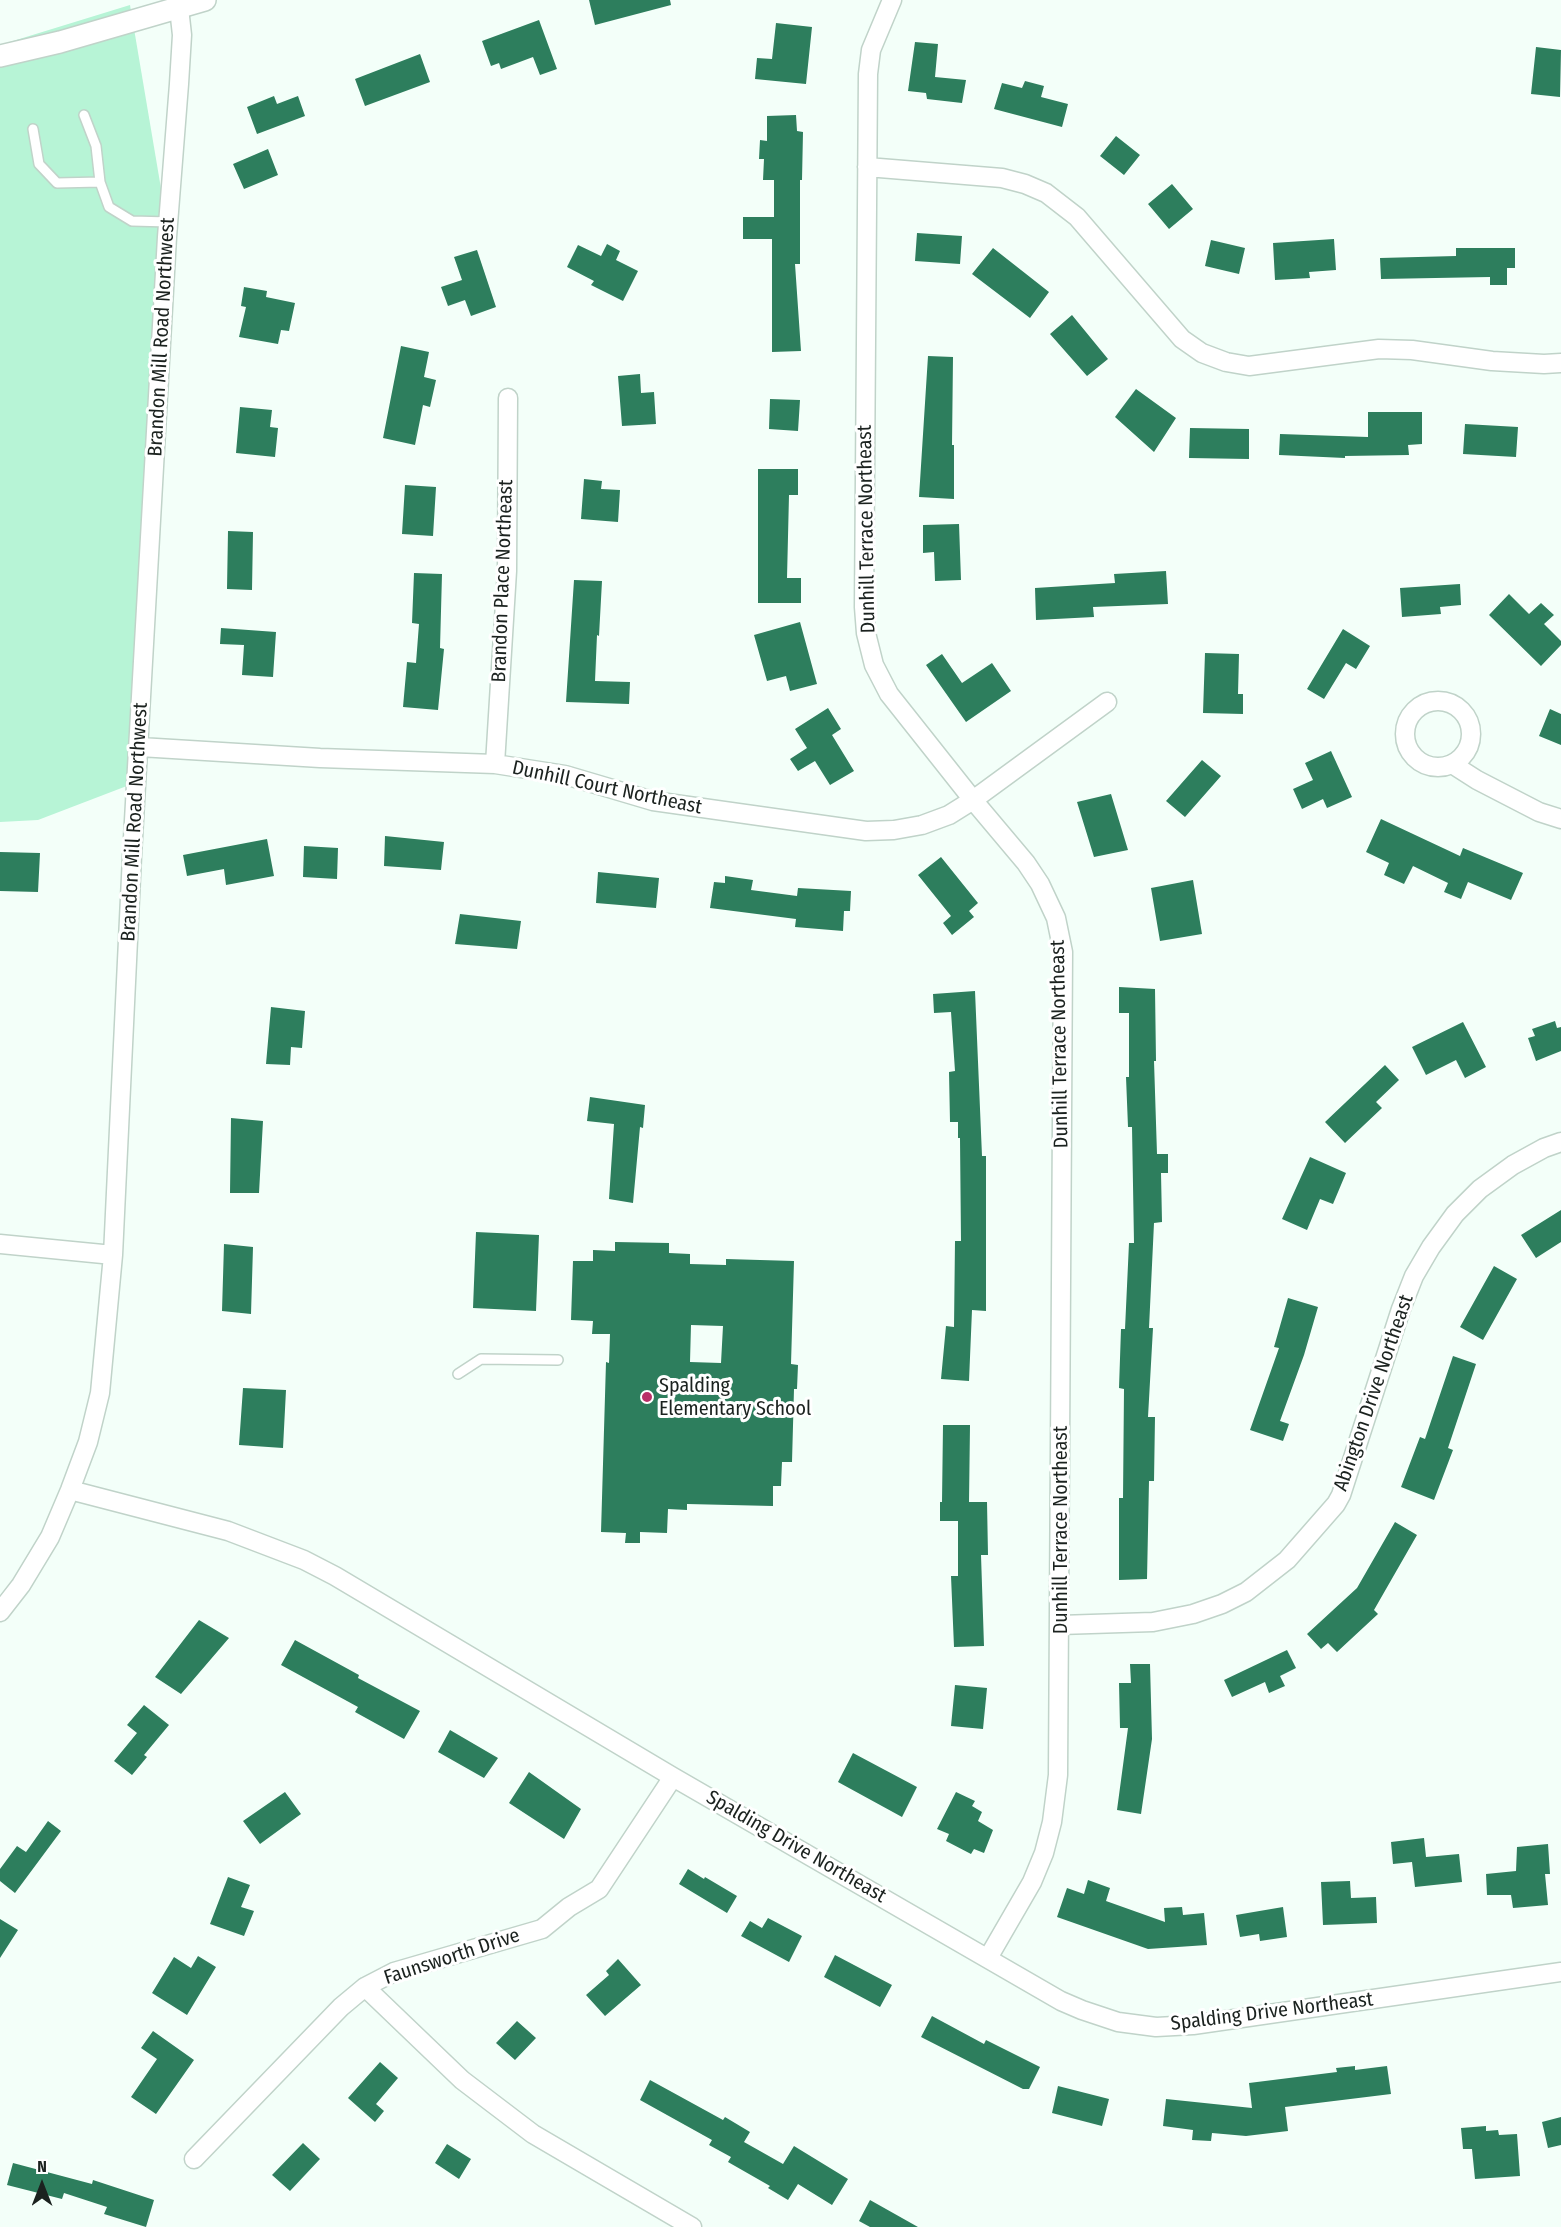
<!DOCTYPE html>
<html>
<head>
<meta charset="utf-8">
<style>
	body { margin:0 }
	#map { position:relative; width:1561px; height:2227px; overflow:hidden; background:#f3fff9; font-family:"Fira Sans Condensed",sans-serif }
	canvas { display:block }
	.north { position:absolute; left:12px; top:2155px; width:60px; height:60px; -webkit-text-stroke:4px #fff; paint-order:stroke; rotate:0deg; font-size:16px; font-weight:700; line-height:24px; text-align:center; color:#1b221f }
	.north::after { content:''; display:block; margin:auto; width:21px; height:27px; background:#1b221f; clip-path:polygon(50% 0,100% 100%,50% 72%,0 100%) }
</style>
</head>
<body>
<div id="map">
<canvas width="1561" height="2227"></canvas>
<div class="north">N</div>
</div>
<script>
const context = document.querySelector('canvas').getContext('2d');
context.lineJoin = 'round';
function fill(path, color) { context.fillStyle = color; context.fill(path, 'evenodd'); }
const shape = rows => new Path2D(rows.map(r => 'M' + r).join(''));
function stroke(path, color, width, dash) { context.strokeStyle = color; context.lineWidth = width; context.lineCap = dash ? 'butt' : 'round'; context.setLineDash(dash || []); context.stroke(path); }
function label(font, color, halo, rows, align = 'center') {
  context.font = font + ' "Fira Sans Condensed",sans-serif'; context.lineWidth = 6; context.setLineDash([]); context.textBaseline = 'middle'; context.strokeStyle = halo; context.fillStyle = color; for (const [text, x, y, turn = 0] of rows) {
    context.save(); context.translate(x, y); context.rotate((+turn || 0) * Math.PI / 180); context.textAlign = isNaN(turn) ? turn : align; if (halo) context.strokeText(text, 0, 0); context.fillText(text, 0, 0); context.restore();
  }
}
const green = shape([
	[130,5,167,224,132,784,38,820,0,822,0,45]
]);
const building = shape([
	[589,0,670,0,671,5,595,25],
	[539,20,557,69,540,75,533,57,501,69,499,63,491,66,482,41],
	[776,23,812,27,806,84,755,79,757,58,772,59],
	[915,42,938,44,935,77,966,80,962,103,927,99,926,93,908,91],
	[1536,47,1561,50,1560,97,1531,94],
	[420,54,430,82,365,106,355,79],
	[1025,81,1044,86,1041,97,1068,104,1062,127,994,109,1002,83,1022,88],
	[274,96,277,104,298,96,305,116,257,134,247,107],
	[796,115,797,131,803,132,802,180,800,180,800,264,795,264,801,351,772,352,772,239,743,239,743,217,774,217,774,180,763,180,764,159,759,159,760,140,767,141,767,116],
	[1116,136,1140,155,1124,175,1100,156],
	[268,149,278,175,244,189,233,164],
	[1172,184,1193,209,1169,229,1148,204],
	[917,233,962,236,960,264,915,261],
	[1334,239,1336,270,1309,272,1310,278,1275,280,1273,243],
	[1211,240,1245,248,1239,274,1205,266],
	[607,244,620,251,616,260,638,271,623,301,591,285,594,281,567,267,578,245,601,256],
	[993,248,1049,292,1030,318,972,274],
	[1456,248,1515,248,1515,268,1507,268,1507,285,1490,285,1490,277,1381,279,1380,258,1456,256],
	[477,250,496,307,471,316,465,300,448,306,441,287,462,280,454,257],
	[244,287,267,291,266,297,295,303,289,331,281,330,278,344,239,337,246,307,241,306],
	[1072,315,1108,359,1087,376,1050,334],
	[401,346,429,352,424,377,436,380,430,407,423,405,415,445,383,438],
	[928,356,953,357,952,445,954,445,954,499,919,497],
	[640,374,641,393,654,392,656,424,622,426,618,376],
	[1136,389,1176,418,1154,452,1115,417],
	[770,399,800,400,798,431,769,429],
	[240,407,272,410,270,427,278,428,275,457,236,453],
	[1368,412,1422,412,1422,444,1408,445,1409,455,1345,456,1345,458,1279,455,1280,434,1368,437],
	[1465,424,1518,427,1516,457,1463,454],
	[1190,428,1249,429,1249,459,1189,458],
	[758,469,798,469,798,495,789,495,787,578,801,578,801,603,758,603],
	[584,479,602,481,601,489,620,490,618,522,581,519],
	[405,485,436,487,433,536,402,534],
	[959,524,961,580,935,581,934,552,923,553,923,525],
	[228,531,253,532,252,590,227,589],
	[1166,571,1168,604,1093,607,1094,617,1036,620,1035,588,1115,583,1114,574],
	[414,573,442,574,440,648,444,649,438,710,403,707,407,662,416,663,419,624,412,623],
	[574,580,602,581,599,636,597,635,595,681,630,682,629,704,566,702],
	[1460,584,1461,605,1440,607,1441,614,1402,617,1400,588],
	[1509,594,1529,614,1541,603,1554,615,1544,624,1561,641,1561,645,1541,666,1489,615],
	[800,622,817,684,790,691,786,676,767,681,754,635],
	[221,628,276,632,273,677,242,675,244,645,220,644],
	[1343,629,1370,646,1356,669,1346,663,1324,699,1307,689],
	[1205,653,1239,654,1238,694,1243,694,1243,714,1203,713],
	[942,654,962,683,992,663,1011,691,966,722,926,665],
	[828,708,841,729,832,735,854,771,830,785,815,761,798,771,790,759,807,748,795,729],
	[1550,709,1561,714,1561,745,1539,736],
	[1331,751,1352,797,1327,808,1323,799,1302,809,1293,789,1313,780,1305,763],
	[1202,760,1221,776,1185,817,1166,801],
	[1111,794,1128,850,1094,857,1077,802],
	[1381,819,1460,856,1463,848,1523,873,1511,900,1468,882,1461,899,1444,892,1448,883,1413,866,1404,884,1384,875,1389,863,1366,852],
	[385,836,444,842,441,870,384,866],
	[267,839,274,876,226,885,224,869,187,876,183,855],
	[304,846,338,848,337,879,303,877],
	[0,852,40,853,38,892,0,891],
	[941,857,978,903,969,911,974,917,952,935,943,923,951,916,918,875],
	[598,872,659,878,656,908,596,903],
	[725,876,753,880,751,890,797,896,798,888,851,891,850,911,844,911,843,931,795,927,796,919,710,908,714,882,725,883],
	[1193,880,1202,934,1160,941,1151,888],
	[460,914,521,921,517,949,455,944],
	[1119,987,1155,989,1156,1061,1154,1061,1157,1154,1168,1154,1168,1173,1161,1173,1162,1222,1154,1223,1149,1328,1153,1328,1148,1417,1155,1417,1154,1481,1149,1481,1147,1579,1119,1580,1119,1498,1123,1498,1124,1389,1119,1388,1121,1329,1125,1329,1129,1243,1134,1243,1132,1127,1128,1127,1126,1077,1129,1077,1129,1013,1119,1013],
	[975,991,982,1156,986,1156,986,1311,972,1310,969,1381,941,1379,946,1326,954,1327,955,1241,961,1241,960,1138,958,1138,958,1122,950,1122,949,1072,955,1071,951,1012,934,1013,933,994],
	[271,1007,305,1011,302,1048,291,1047,290,1065,266,1064],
	[1555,1021,1557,1028,1561,1027,1561,1051,1536,1061,1528,1038,1535,1036,1532,1029],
	[1463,1022,1486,1067,1465,1078,1456,1060,1426,1075,1412,1047],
	[1385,1065,1399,1080,1376,1102,1382,1108,1345,1143,1325,1122],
	[590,1097,645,1105,643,1128,640,1127,633,1203,609,1199,614,1124,587,1121],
	[231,1118,263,1121,259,1193,230,1193],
	[1310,1157,1346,1173,1333,1204,1320,1199,1307,1230,1282,1219],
	[1561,1210,1561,1242,1536,1258,1521,1235],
	[476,1232,539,1235,536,1311,473,1308],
	[615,1242,669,1243,669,1253,690,1254,690,1264,726,1265,726,1259,794,1261,791,1364,798,1365,797,1389,794,1389,792,1462,782,1462,781,1486,773,1486,773,1506,687,1504,687,1510,668,1509,667,1533,640,1532,640,1543,625,1543,626,1533,601,1532,606,1362,609,1363,610,1334,592,1334,593,1321,571,1320,573,1261,593,1261,593,1250,615,1251],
	[691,1325,723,1326,721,1363,690,1362],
	[224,1244,253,1247,251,1314,222,1311],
	[1494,1266,1517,1279,1483,1340,1460,1327],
	[1288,1298,1318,1307,1304,1355,1280,1421,1289,1424,1283,1441,1250,1430,1279,1348,1274,1347],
	[1453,1356,1476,1364,1448,1448,1453,1450,1434,1500,1401,1487,1420,1437,1425,1439],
	[243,1388,286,1390,283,1448,239,1445],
	[943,1425,970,1425,969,1502,987,1502,988,1555,981,1555,984,1646,954,1647,951,1576,958,1576,958,1521,940,1521,940,1502,942,1502],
	[1395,1522,1417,1535,1374,1610,1378,1614,1337,1652,1328,1643,1321,1649,1307,1634,1357,1588],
	[199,1620,229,1638,181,1694,155,1677],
	[295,1640,359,1675,358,1678,420,1711,404,1739,355,1712,358,1707,281,1665],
	[1287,1650,1296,1668,1280,1676,1285,1686,1269,1693,1265,1682,1232,1697,1224,1680],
	[1130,1664,1150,1664,1152,1739,1141,1814,1117,1810,1128,1728,1120,1728,1119,1683,1131,1683],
	[955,1685,987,1688,983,1729,951,1726],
	[144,1705,169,1725,144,1755,147,1757,132,1775,114,1761,137,1733,127,1725],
	[450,1730,498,1758,484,1778,438,1752],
	[853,1753,917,1787,902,1817,838,1782],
	[529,1772,581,1809,564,1839,509,1803],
	[285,1792,301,1814,260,1844,243,1821],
	[956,1792,975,1801,972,1806,982,1812,978,1821,993,1830,984,1853,974,1849,971,1854,946,1841,949,1834,937,1829],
	[48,1821,61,1831,15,1893,0,1881,0,1869,17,1846,26,1852],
	[1424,1838,1426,1857,1459,1854,1462,1882,1415,1887,1412,1862,1393,1864,1391,1842],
	[1548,1844,1550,1874,1545,1874,1548,1905,1513,1908,1511,1895,1487,1895,1486,1874,1516,1871,1517,1847],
	[688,1869,704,1879,705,1877,737,1896,727,1913,679,1884],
	[228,1877,250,1885,241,1907,254,1911,244,1936,210,1924],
	[1088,1880,1110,1888,1106,1901,1165,1922,1164,1908,1182,1907,1183,1915,1204,1913,1207,1945,1148,1949,1057,1917,1067,1888,1084,1894],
	[1350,1881,1351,1898,1376,1897,1377,1923,1323,1925,1321,1882],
	[1283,1907,1287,1937,1260,1941,1259,1934,1240,1937,1236,1915],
	[768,1918,802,1936,789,1962,741,1936,750,1921,762,1928],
	[0,1919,18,1930,0,1958],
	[835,1955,892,1985,880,2007,824,1977],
	[198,1956,216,1967,187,2015,152,1993,174,1957,191,1968],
	[618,1959,641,1985,605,2016,586,1995,609,1975,606,1971],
	[932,2016,984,2044,986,2040,1040,2067,1029,2089,1023,2089,921,2037],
	[517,2021,536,2038,515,2060,496,2043],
	[153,2031,194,2060,156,2114,131,2097,157,2059,141,2048],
	[380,2062,398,2078,376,2104,384,2111,375,2122,348,2098],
	[1355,2066,1355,2070,1387,2066,1391,2094,1285,2107,1288,2131,1246,2136,1212,2133,1211,2141,1192,2140,1193,2130,1163,2126,1166,2099,1252,2108,1249,2083,1337,2072,1336,2068],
	[650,2080,723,2120,725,2117,750,2132,744,2142,783,2164,794,2146,848,2179,832,2205,798,2184,788,2200,768,2188,770,2186,728,2162,731,2157,709,2145,712,2140,640,2100],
	[1058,2086,1109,2099,1102,2126,1052,2113],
	[1561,2117,1561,2145,1548,2148,1542,2122],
	[1486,2126,1486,2131,1498,2130,1499,2135,1517,2134,1520,2176,1475,2179,1472,2149,1463,2149,1461,2128],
	[303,2143,320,2159,290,2191,272,2175],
	[447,2144,471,2159,459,2179,435,2163],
	[13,2163,92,2184,93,2180,154,2200,146,2227,104,2214,107,2207,64,2193,62,2199,7,2185],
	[870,2200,918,2227,870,2227,859,2221]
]);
const service = shape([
	[84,115,96,146,100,182,109,207,132,221,169,222],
	[33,129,39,164,57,183,100,182],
	[458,1374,481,1359,558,1360]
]);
const minor = shape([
	[892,0,871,50,868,74,864,607,866,633,874,665,889,694,973,800,1026,863,1040,884,1056,918,1063,952,1058,1775,1052,1822,1044,1853,1032,1882,988,1958],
	[867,167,1002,178,1025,184,1046,193,1077,217,1182,339,1202,353,1226,362,1249,366,1379,349,1412,350,1492,361,1544,364,1561,363],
	'1405 734a33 33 0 1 1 66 0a33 33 0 1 1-66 0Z',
	[140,747,320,758,495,764,565,775,653,801,866,831,894,830,922,825,949,815,973,800,1107,702],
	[495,764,507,571,508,398],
	[1452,764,1477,780,1539,812,1561,819],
	[0,1244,113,1255],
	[70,1490,228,1531,304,1560,335,1576,673,1777,1061,2001,1082,2010,1118,2022,1156,2027,1193,2025,1561,1972],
	[0,1612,21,1585,50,1537,70,1490,88,1442,100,1393,113,1255,132,856,167,237,179,84,182,35,179,8],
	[1060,1625,1153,1622,1193,1614,1222,1604,1246,1592,1287,1560,1336,1504,1341,1495,1401,1309,1414,1276,1431,1247,1455,1214,1480,1189,1513,1165,1544,1148,1561,1142],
	[365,1987,462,2080,533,2134,692,2227],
	[194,2159,341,2007,365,1987,394,1972,542,1929,569,1907,599,1889,673,1777]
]);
const tertiary = shape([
	[0,56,60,42,205,0]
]);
const markers = [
	[647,1397,6,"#b92e67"]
];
const streetNames = [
	["Brandon Mill Road Northwest",162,337,-87],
	["Dunhill Terrace Northeast",867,529,-91],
	["Brandon Place Northeast",503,581,-88],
	["Dunhill Court Northeast",607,788,12],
	["Brandon Mill Road Northwest",135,822,-87],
	["Dunhill Terrace Northeast",1060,1044,-91],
	["Abington Drive Northeast",1374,1393,-71],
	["Dunhill Terrace Northeast",1061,1530,-90],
	["Spalding Drive Northeast",796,1847,30],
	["Faunsworth Drive",452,1957,-18],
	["Spalding Drive Northeast",1272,2012,-7]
];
const poiNames = [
	["Spalding",659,1386],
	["Elementary School",659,1409]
];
fill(green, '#b7f4d6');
fill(building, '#2d7e5d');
stroke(service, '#c0d3c9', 12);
stroke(minor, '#c0d3c9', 21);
stroke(tertiary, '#c0d3c9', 24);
stroke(service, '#fff', 9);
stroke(minor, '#fff', 18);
stroke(tertiary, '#fff', 21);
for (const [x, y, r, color] of markers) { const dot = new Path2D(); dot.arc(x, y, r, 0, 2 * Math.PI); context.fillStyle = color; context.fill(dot); stroke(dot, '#fff', 2); }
label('20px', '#1b221f', '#fff', streetNames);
label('20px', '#1b221f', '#fff', poiNames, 'left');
</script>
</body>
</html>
